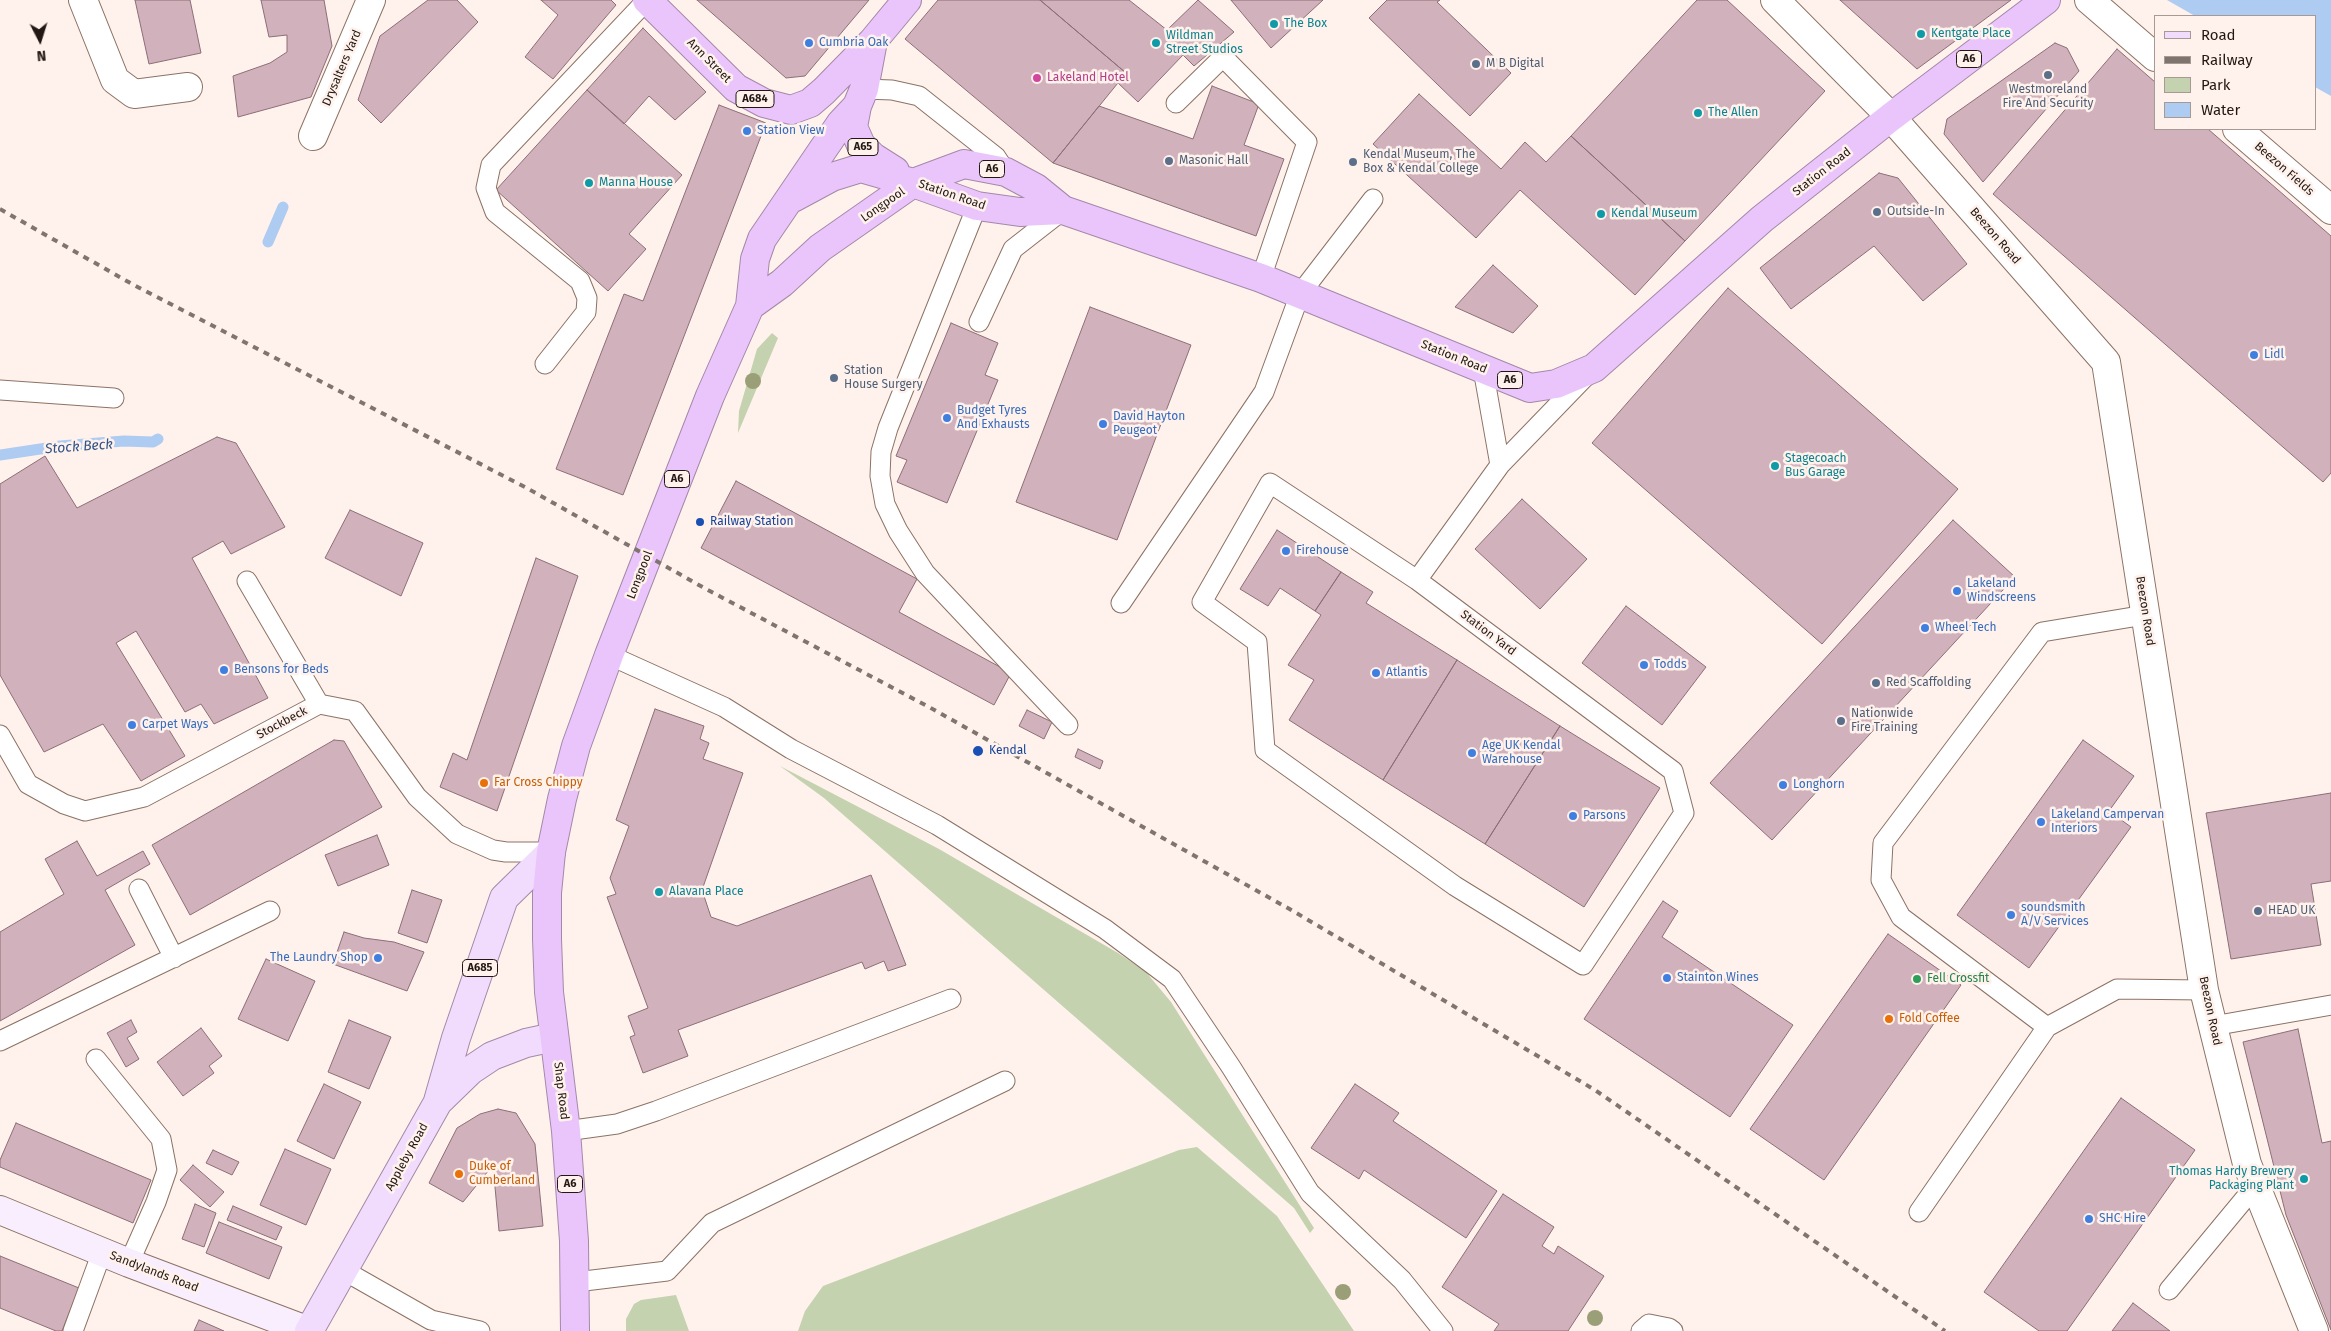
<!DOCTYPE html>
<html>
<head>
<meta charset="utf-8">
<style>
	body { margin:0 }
	#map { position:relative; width:2331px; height:1331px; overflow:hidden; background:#fff2ec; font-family:"Fira Sans",sans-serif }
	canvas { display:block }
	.legend { position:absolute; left:2154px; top:15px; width:162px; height:115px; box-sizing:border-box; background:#fff2ec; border:1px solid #a79a95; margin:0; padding:6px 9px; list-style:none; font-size:15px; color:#221712 }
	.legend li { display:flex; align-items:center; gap:10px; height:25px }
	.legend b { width:25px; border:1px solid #a79a95 }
	.north { position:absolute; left:15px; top:15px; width:50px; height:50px; -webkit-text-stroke:4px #fff2ec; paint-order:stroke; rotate:175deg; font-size:14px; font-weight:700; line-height:20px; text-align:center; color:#221712 }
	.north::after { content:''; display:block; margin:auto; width:18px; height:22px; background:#221712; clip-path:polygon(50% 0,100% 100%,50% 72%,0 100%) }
</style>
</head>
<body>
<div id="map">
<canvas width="2331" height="1331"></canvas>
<ul class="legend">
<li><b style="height:6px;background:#f2dcfd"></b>Road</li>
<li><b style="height:6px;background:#80746f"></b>Railway</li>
<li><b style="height:14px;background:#c4d2af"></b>Park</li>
<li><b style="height:14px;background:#aecbf2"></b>Water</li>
</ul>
<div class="north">N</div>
</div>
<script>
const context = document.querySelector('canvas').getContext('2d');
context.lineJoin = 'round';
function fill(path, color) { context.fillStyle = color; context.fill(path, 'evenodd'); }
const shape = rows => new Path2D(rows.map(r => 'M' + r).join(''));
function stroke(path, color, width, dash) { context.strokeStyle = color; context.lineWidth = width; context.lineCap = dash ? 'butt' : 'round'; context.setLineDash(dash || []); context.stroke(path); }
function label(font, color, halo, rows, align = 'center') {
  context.font = font + ' "Fira Sans",sans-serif'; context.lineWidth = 5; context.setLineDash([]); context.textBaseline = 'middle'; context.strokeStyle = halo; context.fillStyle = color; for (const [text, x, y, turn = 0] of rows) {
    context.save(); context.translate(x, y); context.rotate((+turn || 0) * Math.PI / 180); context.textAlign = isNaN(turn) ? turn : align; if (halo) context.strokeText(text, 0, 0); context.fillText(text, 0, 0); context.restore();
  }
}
const green = shape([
	[772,333,778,338,738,433,739,411,757,349],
	[780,766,939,849,1118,953,1146,972,1171,1002,1314,1228,1310,1233,1294,1208,824,798],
	[1197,1147,1277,1216,1354,1331,798,1331,805,1311,823,1286,1179,1150],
	[676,1295,689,1331,626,1331,626,1319,634,1304,641,1300]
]);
const water = shape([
	[2167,0,2331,0,2331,96,2315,87,2315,16,2195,16]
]);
const stream = shape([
	[268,242,283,207],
	[0,455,60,446,124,441,153,442,158,439]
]);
const building = shape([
	[135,0,190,0,201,53,149,64,135,0],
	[261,0,324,0,332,46,311,97,238,117,233,76,270,63,287,52,287,35,269,37,261,0],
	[428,0,457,0,478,22,381,123,358,100,380,36,428,0],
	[541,0,611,0,616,5,553,79,525,57,558,15,541,0],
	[697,0,869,0,805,76,786,78,697,0],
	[938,0,1040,0,1126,73,1053,163,905,39,938,0],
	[1040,0,1129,0,1167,30,1198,0,1234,32,1194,66,1183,55,1138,102,1118,83,1126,73,1040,0],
	[1231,0,1323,0,1271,48,1231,0],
	[1387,0,1440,0,1437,2,1511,73,1470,116,1369,18,1387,0],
	[1697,0,1727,0,1825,91,1685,241,1571,136,1697,0],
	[1840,0,2011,0,1917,69,1840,0],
	[643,28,706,92,675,120,649,96,624,124,587,90,643,28],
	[2055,43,2067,48,2079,71,1983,182,1944,134,1947,119,2055,43],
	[2117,49,2155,82,2155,129,2208,129,2331,236,2331,473,2323,482,1993,194,2117,49],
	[1212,86,1259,104,1244,145,1284,159,1256,236,1053,163,1099,106,1193,139,1212,86],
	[587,90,682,175,629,234,646,249,608,291,496,190,587,90],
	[1419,94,1501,169,1525,142,1546,162,1571,136,1685,241,1635,295,1520,190,1476,238,1373,144,1419,94],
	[719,105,766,123,623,495,556,469,624,294,643,301,719,105],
	[1879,173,1898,178,1967,264,1923,301,1874,246,1791,309,1760,268,1879,173],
	[1493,265,1538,306,1513,333,1455,307,1493,265],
	[1728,288,1958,489,1822,644,1592,443,1728,288],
	[1090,307,1191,345,1117,540,1016,502,1090,307],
	[951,323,998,343,985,375,998,380,947,503,897,482,907,460,896,456,951,323],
	[217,437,236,443,285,527,231,554,223,541,192,558,268,698,214,724,201,704,185,712,136,631,116,643,185,756,141,781,103,724,44,752,0,675,0,484,45,456,77,508,217,437],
	[736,481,917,579,899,612,1011,673,994,705,701,548,736,481],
	[1522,499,1587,559,1540,609,1475,549,1522,499],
	[350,510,423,543,401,596,325,558,350,510],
	[1953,520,2015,577,1772,840,1710,783,1953,520],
	[1277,530,1341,572,1315,611,1280,588,1268,606,1240,589,1277,530],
	[536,558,578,576,497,811,440,787,453,753,467,760,536,558],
	[1341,572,1373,592,1366,603,1457,660,1383,780,1289,720,1314,680,1288,665,1321,615,1315,611,1341,572],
	[1626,606,1706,667,1662,725,1582,663,1626,606],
	[1457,660,1560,726,1485,844,1383,780,1457,660],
	[655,709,704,726,700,739,709,743,703,759,743,773,702,890,711,917,737,926,871,875,906,965,888,971,884,961,865,969,862,962,678,1030,688,1056,643,1073,630,1037,635,1035,628,1016,648,1008,607,897,616,894,610,878,629,826,616,820,655,709],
	[1027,710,1052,722,1044,739,1019,726,1027,710],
	[1560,726,1660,788,1584,907,1485,844,1560,726],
	[334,740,344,741,382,807,190,915,152,845,334,740],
	[2083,740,2134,776,2109,811,2131,827,2029,968,1957,915,2083,740],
	[1078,749,1103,761,1100,769,1075,757,1078,749],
	[2331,793,2331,881,2311,884,2321,945,2231,959,2206,813,2331,793],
	[377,835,389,865,338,886,325,855,377,835],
	[77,841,97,876,143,851,150,864,105,890,135,945,0,1021,0,932,64,894,45,859,77,841],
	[412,890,442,900,427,943,398,933,412,890],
	[1663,901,1678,911,1662,937,1793,1025,1730,1117,1584,1019,1663,901],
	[344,932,364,938,394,942,424,952,407,991,333,964,344,932],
	[1888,934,1961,985,1824,1180,1750,1129,1888,934],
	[266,959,315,981,288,1041,238,1019,266,959],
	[131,1020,137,1032,127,1038,139,1059,126,1067,107,1033,131,1020],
	[349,1020,391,1037,369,1089,328,1072,349,1020],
	[201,1028,222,1056,209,1066,214,1073,183,1096,157,1062,201,1028],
	[2298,1029,2322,1143,2331,1141,2331,1330,2286,1215,2243,1042,2298,1029],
	[324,1084,361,1102,334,1159,297,1141,324,1084],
	[1355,1084,1399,1113,1393,1121,1497,1191,1466,1238,1364,1170,1359,1179,1311,1148,1355,1084],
	[2121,1098,2195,1150,2067,1331,2039,1331,1984,1292,2121,1098],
	[498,1109,516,1113,535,1144,543,1226,499,1231,493,1165,463,1202,429,1183,457,1128,480,1114,498,1109],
	[16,1123,151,1180,133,1223,0,1167,0,1160,16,1123],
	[285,1149,331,1169,306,1225,260,1205,285,1149],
	[213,1150,239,1162,232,1175,206,1163,213,1150],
	[193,1165,224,1192,210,1207,180,1180,193,1165],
	[1503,1194,1554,1227,1542,1246,1554,1254,1558,1246,1604,1276,1568,1331,1494,1331,1499,1324,1442,1287,1503,1194],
	[195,1204,216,1213,204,1247,182,1239,195,1204],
	[233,1206,282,1227,276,1240,227,1220,233,1206],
	[219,1222,282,1247,269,1279,206,1253,219,1222],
	[0,1256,79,1288,62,1331,56,1331,0,1308,0,1256],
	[2133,1303,2170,1331,2112,1331,2133,1303],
	[199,1320,224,1331,194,1331,199,1320]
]);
const lane = shape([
	[864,89,892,90,919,96,996,157,1006,172],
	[1176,103,1223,57,1307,142,1261,278],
	[977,206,888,428,881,452,880,476,885,504,898,531,925,573,1068,725],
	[979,322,1013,249,1063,210],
	[545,364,586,312,587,298,580,281,495,212,486,188,491,165,647,0],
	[1483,369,1500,465],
	[0,390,114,398],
	[1417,580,1270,483,1202,602,1257,642,1265,750,1455,886,1583,965,1684,813,1673,771,1417,580,1500,465,1587,375],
	[247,581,319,704],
	[1121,603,1264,392,1300,294,1373,199],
	[609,655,724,707,791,749,937,825,1105,929,1172,979,1231,1067,1310,1193,1402,1280,1443,1331],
	[0,735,28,784,64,804,85,811,144,797,319,704,355,711,417,797,457,834,493,850,506,852,551,852],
	[139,889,174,958],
	[2213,1026,2331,1005],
	[2047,1027,1901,917,1881,880,1883,843,2042,632,2145,615],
	[0,1041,270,911],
	[96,1059,161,1139,167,1170,156,1202,129,1263],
	[566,1131,617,1124,656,1111,951,999],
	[1919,1212,2047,1027,2117,989,2204,990],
	[343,1270,431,1320,480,1331],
	[576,1282,667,1271,712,1223,1005,1081],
	[2169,1290,2256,1185],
	[73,1331,102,1252],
	[1641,1331,1649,1324,1669,1328,1673,1331]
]);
const street = shape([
	[83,0,115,80,134,94,188,87],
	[1775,0,1891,117,2106,362,2204,990,2247,1164,2314,1331],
	[2089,0,2155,57],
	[2237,129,2331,210],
	[313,136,371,0]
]);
const secondary = shape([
	[0,1210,129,1263,309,1331]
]);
const primary = shape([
	[438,1101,456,1038,504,898,551,852],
	[309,1331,438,1102,471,1070,492,1056,526,1043,554,1037]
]);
const highway = shape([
	[647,0,736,88,764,103,791,110,810,103,824,91,873,41,907,0],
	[873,41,864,89,857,106,853,127,861,145,873,157,895,171],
	[793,198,832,177,861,168,913,183,977,206,1020,212,1063,210],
	[750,306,782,283,820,248,913,183,964,164,1006,172,1036,188,1063,210,1261,278,1530,388,1556,384,1594,368,1762,219,1891,117,2046,0],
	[575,1331,574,1241,566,1131,549,992,547,939,547,893,551,852,562,799,576,746,609,655,710,396,750,306,755,259,762,239,841,123,857,106]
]);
const rail = shape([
	[0,209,132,284,525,487,706,589,929,707,1293,911,1595,1090,1945,1331]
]);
const trees = [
	[753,381],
	[1343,1292],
	[1595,1318]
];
const markers = [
	[1274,24,5,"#0f9aa8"],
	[1921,34,5,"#0f9aa8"],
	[809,43,5,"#3f7fe0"],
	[1156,43,5,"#0f9aa8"],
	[1476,64,5,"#5c6f8a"],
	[2048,75,5,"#5c6f8a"],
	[1037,78,5,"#d1479c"],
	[1698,113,5,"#0f9aa8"],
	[747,131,5,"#3f7fe0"],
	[1169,161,5,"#5c6f8a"],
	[1353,162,5,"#5c6f8a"],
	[589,183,5,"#0f9aa8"],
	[1877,212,5,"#5c6f8a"],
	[1601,214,5,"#0f9aa8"],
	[2254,355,5,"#3f7fe0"],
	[834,378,5,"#5c6f8a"],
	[947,418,5,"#3f7fe0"],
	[1103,424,5,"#3f7fe0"],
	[1775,466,5,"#0f9aa8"],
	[700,522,5,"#1a4fb4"],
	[1286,551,5,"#3f7fe0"],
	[1957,591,5,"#3f7fe0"],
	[1925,628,5,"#3f7fe0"],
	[1644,665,5,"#3f7fe0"],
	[224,670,5,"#3f7fe0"],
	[1376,673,5,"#3f7fe0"],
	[1876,683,5,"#5c6f8a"],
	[1841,721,5,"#5c6f8a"],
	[132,725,5,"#3f7fe0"],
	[978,751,6,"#1a4fb4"],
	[1472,753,5,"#3f7fe0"],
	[484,783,5,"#e8710a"],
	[1783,785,5,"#3f7fe0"],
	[1573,816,5,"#3f7fe0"],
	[2041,822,5,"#3f7fe0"],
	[659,892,5,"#0f9aa8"],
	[2258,911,5,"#5c6f8a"],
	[2011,915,5,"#3f7fe0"],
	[378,958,5,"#3f7fe0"],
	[1667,978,5,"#3f7fe0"],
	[1917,979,5,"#2e9e5b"],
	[1889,1019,5,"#e8710a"],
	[459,1174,5,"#e8710a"],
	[2304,1179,5,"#0f9aa8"],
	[2089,1219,5,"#3f7fe0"]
];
const shields = [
	[1969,59,25],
	[755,99,38],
	[863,147,30],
	[992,169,25],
	[1510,380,25],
	[677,479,25],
	[480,968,35],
	[570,1184,25]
];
const shieldNames = [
	["A6",1969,59],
	["A684",755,99],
	["A65",863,147],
	["A6",992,169],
	["A6",1510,380],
	["A6",677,479],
	["A685",480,968],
	["A6",570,1184]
];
const cultureNames = [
	["The Box",1284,24],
	["Kentgate Place",1931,34],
	["Wildman",1166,36],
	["Street Studios",1166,50],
	["The Allen",1708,113],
	["Manna House",599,183],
	["Kendal Museum",1611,214],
	["Stagecoach",1785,459],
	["Bus Garage",1785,473],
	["Alavana Place",669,892],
	["Thomas Hardy Brewery",2294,1172,"right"],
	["Packaging Plant",2294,1186,"right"]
];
const shopNames = [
	["Cumbria Oak",819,43],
	["Station View",757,131],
	["Lidl",2264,355],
	["Budget Tyres",957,411],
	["And Exhausts",957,425],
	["David Hayton",1113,417],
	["Peugeot",1113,431],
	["Firehouse",1296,551],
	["Lakeland",1967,584],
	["Windscreens",1967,598],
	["Wheel Tech",1935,628],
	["Todds",1654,665],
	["Bensons for Beds",234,670],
	["Atlantis",1386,673],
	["Carpet Ways",142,725],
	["Age UK Kendal",1482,746],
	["Warehouse",1482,760],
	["Longhorn",1793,785],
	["Lakeland Campervan",2051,815],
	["Interiors",2051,829],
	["Parsons",1583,816],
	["soundsmith",2021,908],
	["A/V Services",2021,922],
	["The Laundry Shop",368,958,"right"],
	["Stainton Wines",1677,978],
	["SHC Hire",2099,1219]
];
const streetNames = [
	["Ann Street",709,61,45],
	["Drysalters Yard",342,68,-67],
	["Beezon Fields",2284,169,41],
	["Station Road",1822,172,-38],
	["Station Road",952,195,19],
	["Longpool",883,205,-35],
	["Beezon Road",1995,236,49],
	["Station Road",1454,357,22],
	["Longpool",640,575,-69],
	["Beezon Road",2145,611,81],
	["Station Yard",1488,633,37],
	["Stockbeck",282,723,-28],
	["Beezon Road",2210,1011,78],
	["Shap Road",561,1091,83],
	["Appleby Road",407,1157,-61],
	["Sandylands Road",154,1272,21]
];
const serviceNames = [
	["M B Digital",1486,64],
	["Westmoreland",2048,90,"center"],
	["Fire And Security",2048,104,"center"],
	["Kendal Museum, The",1363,155],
	["Box & Kendal College",1363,169],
	["Masonic Hall",1179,161],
	["Outside-In",1887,212],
	["Station",844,371],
	["House Surgery",844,385],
	["Red Scaffolding",1886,683],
	["Nationwide",1851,714],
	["Fire Training",1851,728],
	["HEAD UK",2268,911]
];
const hotelNames = [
	["Lakeland Hotel",1047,78]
];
const transitNames = [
	["Railway Station",710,522],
	["Kendal",989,751]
];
const foodNames = [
	["Far Cross Chippy",494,783],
	["Fold Coffee",1899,1019],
	["Duke of",469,1167],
	["Cumberland",469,1181]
];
const leisureNames = [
	["Fell Crossfit",1927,979]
];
const waterNames = [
	["Stock Beck",79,447,-4]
];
fill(green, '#c4d2af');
fill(water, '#aecbf2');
stroke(stream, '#aecbf2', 11);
fill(building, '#d1b1bb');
stroke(building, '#8c6e77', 1);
stroke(lane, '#8c7264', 21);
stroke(street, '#8c7264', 30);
stroke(secondary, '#8c7264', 30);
stroke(primary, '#a488a9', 30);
stroke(highway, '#a488a9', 30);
stroke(lane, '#fff', 19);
stroke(street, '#fff', 28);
stroke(secondary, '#f9eefe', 28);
stroke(primary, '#f2dcfd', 28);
stroke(highway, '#eac5fb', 28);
stroke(rail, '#80746f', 4, [6, 6]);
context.fillStyle = '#9a9f77';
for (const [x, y] of trees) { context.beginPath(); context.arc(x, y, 8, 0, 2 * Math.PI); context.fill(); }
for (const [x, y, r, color] of markers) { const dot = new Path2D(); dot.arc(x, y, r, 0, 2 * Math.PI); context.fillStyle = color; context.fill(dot); stroke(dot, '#fff2ec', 2); }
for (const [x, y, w] of shields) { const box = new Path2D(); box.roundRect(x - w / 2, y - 8.5, w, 17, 4); context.fillStyle = '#fff2ec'; context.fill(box); stroke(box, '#221712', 1); }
label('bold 11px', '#221712', null, shieldNames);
label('12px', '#0d838f', '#fff2ec', cultureNames, 'left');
label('12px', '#366cbe', '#fff2ec', shopNames, 'left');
label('12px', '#221712', '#fff2ec', streetNames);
label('12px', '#4e5e75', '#fff2ec', serviceNames, 'left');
label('12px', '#b23c85', '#fff2ec', hotelNames, 'left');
label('12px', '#164399', '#fff2ec', transitNames, 'left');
label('12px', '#c56008', '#fff2ec', foodNames, 'left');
label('12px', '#27864d', '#fff2ec', leisureNames, 'left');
label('italic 14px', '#305487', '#fff2ec', waterNames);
</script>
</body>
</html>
